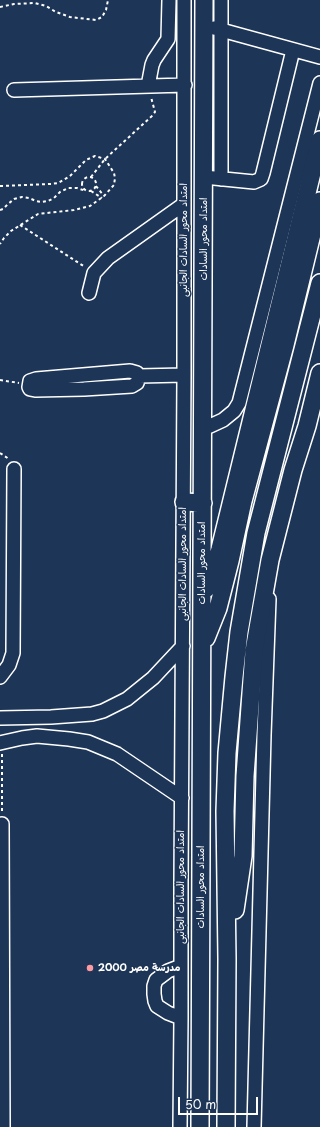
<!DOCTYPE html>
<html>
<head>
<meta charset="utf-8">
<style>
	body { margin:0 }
	#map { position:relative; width:320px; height:1127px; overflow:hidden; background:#1d3557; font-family:"Playpen Sans",sans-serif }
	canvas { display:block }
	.scale { position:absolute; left:178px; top:1097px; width:80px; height:18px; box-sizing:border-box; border:2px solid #fff; border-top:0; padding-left:5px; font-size:12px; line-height:14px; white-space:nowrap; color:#fff; -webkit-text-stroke:3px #1d3557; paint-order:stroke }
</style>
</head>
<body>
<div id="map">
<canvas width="320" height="1127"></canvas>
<div class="scale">50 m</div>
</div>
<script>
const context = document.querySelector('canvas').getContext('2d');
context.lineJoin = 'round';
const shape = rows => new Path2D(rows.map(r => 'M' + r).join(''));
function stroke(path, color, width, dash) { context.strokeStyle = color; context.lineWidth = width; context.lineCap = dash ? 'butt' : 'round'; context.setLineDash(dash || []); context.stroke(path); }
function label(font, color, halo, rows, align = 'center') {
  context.font = font + ' "Playpen Sans","Playpen Sans Arabic",sans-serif'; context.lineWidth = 3; context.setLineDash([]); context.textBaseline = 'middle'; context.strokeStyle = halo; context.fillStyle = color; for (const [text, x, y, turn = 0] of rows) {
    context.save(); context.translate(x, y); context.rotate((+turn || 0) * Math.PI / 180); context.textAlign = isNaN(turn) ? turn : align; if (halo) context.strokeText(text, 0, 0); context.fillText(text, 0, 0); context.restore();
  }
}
const path = shape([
	[0,7,14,4,35,3,46,6,56,12,70,17,96,20,102,17,106,10,108,0],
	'82 184a7 7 0 1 1 14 0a7 7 0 1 1-14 0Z',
	[91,177,105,159,153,115,155,112,151,97],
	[0,186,51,184,58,183,70,176,86,160,95,156,105,159,114,173,115,178,114,185,104,196,90,206,74,210,38,214,11,231,4,238,0,244],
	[96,186,104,196],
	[91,191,102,198],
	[0,210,3,209,8,204,14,199,22,197,29,198,36,201,42,202,48,201,54,198,60,192,68,188,77,188,86,191],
	[20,225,85,267],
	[0,380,19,383],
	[0,453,9,459],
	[2,754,2,813]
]);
const minor = shape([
	[221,0,221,179],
	[214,28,320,57],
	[148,86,152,65,154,60,168,39,169,0],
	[14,90,185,85],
	[204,177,254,182,261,179,263,173,293,50],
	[89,293,94,273,108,258,184,204],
	[130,371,137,373,139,376,137,383,132,386,84,389,35,390,30,389,29,387,30,381,36,379,130,371],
	[139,376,184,375],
	[203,426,210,426,223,420,234,411,239,403,320,83],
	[0,677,9,665,13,653,14,469],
	[0,718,51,717,92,714,103,711,127,699,153,678,183,646],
	[0,743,22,738,37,736,69,739,88,742,117,754,182,798],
	[2,824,3,1127],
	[181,1018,168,1013,157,1006,155,1001,154,994,154,986,156,980,168,971,181,966],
	[180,1127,181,1018,181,882,184,375,184,0],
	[254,1127,264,735,269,599]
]);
const major = shape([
	[184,502,203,503],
	[206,589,216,563,220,549,320,140],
	[206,638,218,608,230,561,243,501,285,345,320,201],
	[235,910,243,856,245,776,254,651,270,560,293,470,307,426,320,373],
	[200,1127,204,0],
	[226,1127,227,959,225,811,227,753,234,677,239,632,256,533,320,283]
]);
const markers = [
	[90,968,4,"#ff9aa2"]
];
const streetNames = [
	["امتداد محور السادات",204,239,-90],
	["امتداد محور السادات الجانبى",184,240,-90],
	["امتداد محور السادات",202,563,-90],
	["امتداد محور السادات الجانبى",183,564,-90],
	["امتداد محور السادات الجانبى",181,887,-90],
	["امتداد محور السادات",201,887,-90]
];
const poiNames = [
	["مدرسة مصر 2000",98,968]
];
stroke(minor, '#fff', 16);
stroke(major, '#fff', 20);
stroke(path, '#fff', 2, [3, 3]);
stroke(minor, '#1d3557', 13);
stroke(major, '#1d3557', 17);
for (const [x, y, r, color] of markers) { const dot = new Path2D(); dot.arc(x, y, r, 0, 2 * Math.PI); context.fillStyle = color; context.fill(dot); stroke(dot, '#1d3557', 1.5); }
label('10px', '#fff', '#1d3557', streetNames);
label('bold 10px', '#fff', '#1d3557', poiNames, 'left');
</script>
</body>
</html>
